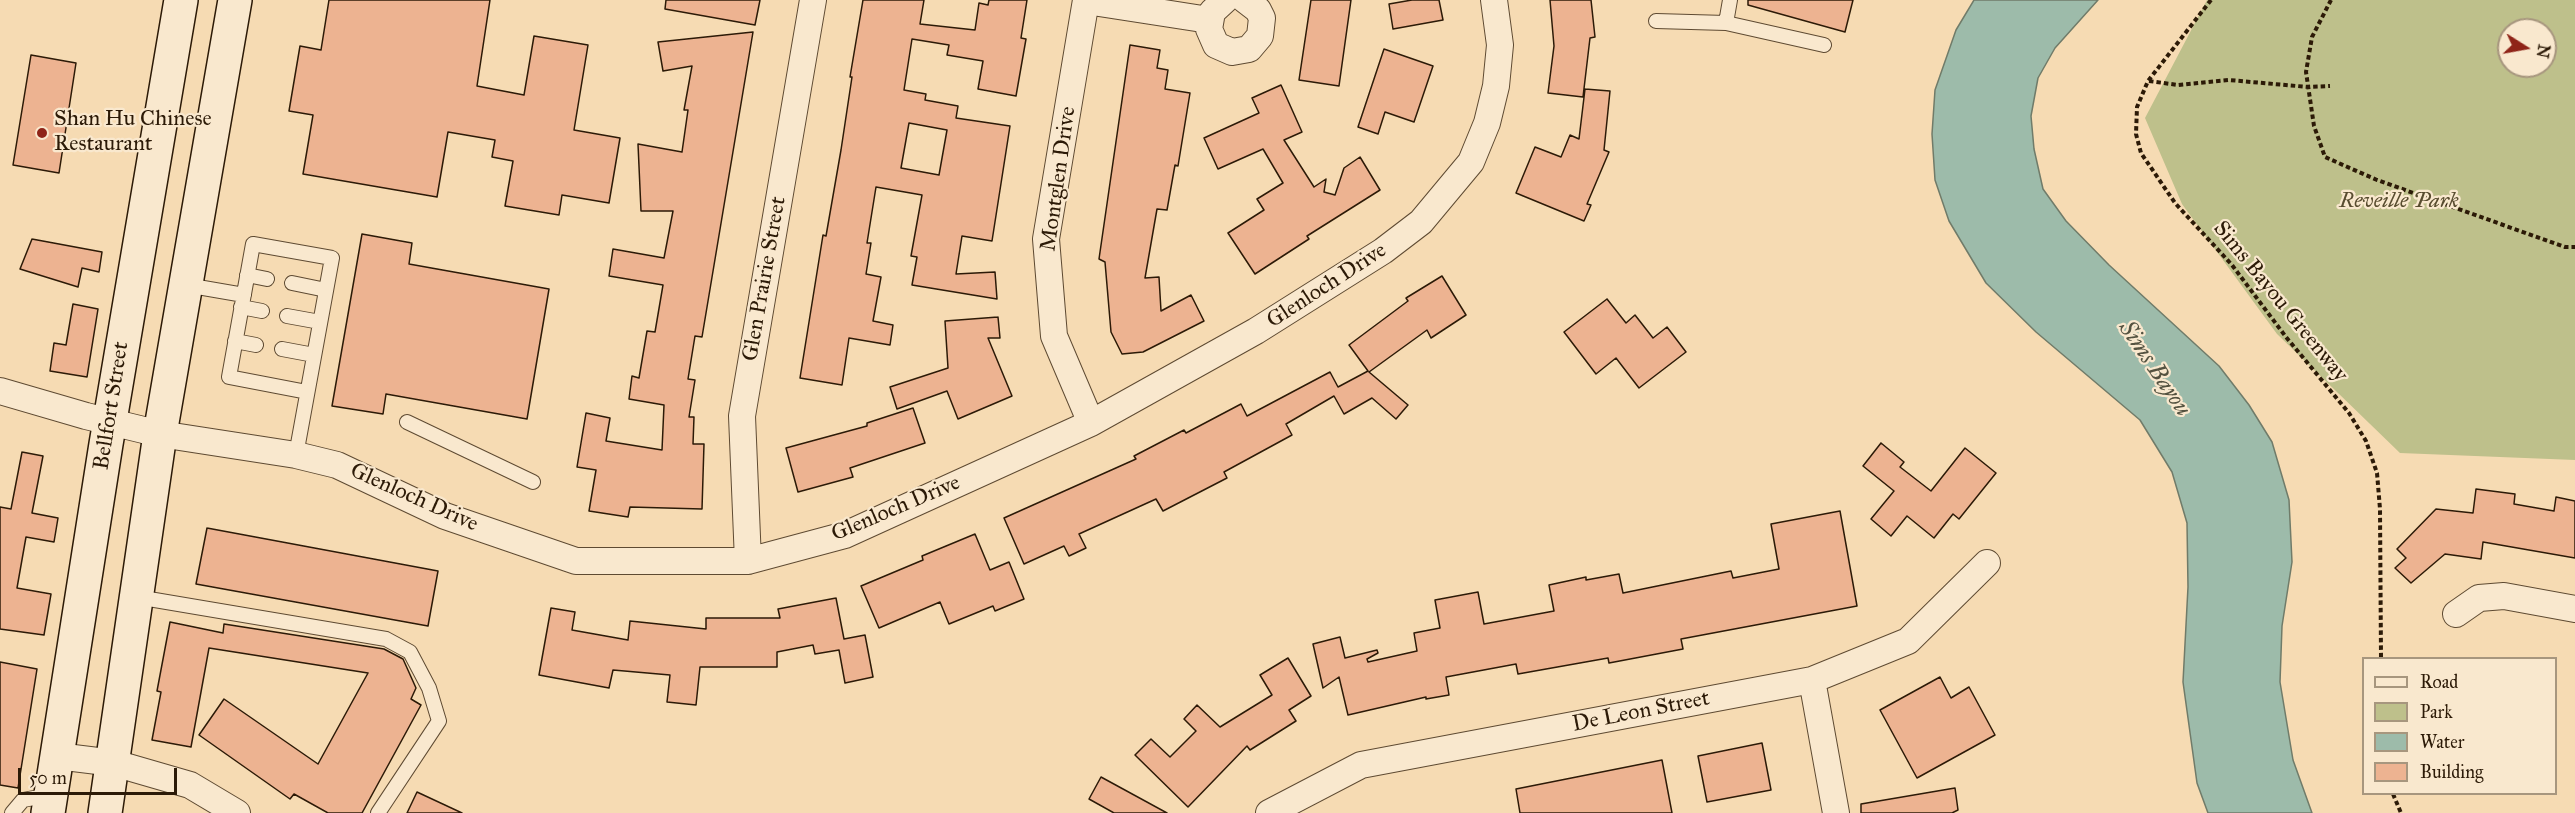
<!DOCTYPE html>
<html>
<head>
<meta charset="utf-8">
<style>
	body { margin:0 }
	#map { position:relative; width:2575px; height:813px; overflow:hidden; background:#f6dbb3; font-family:"IM FELL Great Primer",serif }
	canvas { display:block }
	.legend { position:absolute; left:2362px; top:657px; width:195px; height:138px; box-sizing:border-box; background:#f9e8ce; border:2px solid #a7967e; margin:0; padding:8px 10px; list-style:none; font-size:18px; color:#2c1a07 }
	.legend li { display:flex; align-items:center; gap:12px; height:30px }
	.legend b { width:30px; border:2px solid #a7967e }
	.north { position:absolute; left:2497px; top:18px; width:60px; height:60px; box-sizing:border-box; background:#f9e8ce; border:2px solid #a7967e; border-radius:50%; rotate:101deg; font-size:16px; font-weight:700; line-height:24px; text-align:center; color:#2c1a07 }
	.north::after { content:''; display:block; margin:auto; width:21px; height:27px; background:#8f2418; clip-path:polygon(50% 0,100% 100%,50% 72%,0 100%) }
	.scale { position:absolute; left:18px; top:768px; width:159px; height:27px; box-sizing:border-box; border:3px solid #2c1a07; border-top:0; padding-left:8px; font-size:18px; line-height:21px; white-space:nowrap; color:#2c1a07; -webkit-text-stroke:4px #f9e8ce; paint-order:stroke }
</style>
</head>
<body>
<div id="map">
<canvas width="2575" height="813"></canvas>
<ul class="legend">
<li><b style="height:8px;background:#f9e8ce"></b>Road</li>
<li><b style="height:16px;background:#bec08b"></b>Park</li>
<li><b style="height:16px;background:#9dbbaa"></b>Water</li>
<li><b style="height:16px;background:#edb391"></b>Building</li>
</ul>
<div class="north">N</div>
<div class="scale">50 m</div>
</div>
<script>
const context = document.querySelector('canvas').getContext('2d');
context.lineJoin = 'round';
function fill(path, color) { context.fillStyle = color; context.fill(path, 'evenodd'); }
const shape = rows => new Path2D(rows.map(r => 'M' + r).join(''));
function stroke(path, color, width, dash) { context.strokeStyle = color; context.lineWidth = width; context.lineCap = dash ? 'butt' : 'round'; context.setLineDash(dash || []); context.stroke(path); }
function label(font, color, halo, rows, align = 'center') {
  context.font = font + ' "IM FELL Great Primer",serif'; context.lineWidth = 4.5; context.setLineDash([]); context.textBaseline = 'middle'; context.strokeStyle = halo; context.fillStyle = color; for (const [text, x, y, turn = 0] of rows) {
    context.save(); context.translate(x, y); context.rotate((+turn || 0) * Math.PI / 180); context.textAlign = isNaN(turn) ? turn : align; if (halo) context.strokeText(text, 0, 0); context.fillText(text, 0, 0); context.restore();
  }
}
const green = shape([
	[2207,0,2575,0,2575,460,2400,453,2277,334,2182,204,2145,118],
	[2509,30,2545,30,2545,66,2509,66]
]);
const water = shape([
	[1974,0,2098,0,2055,48,2038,78,2031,116,2034,149,2043,189,2066,221,2109,265,2219,366,2249,405,2272,442,2289,500,2292,562,2282,626,2280,682,2293,760,2312,813,2208,813,2197,783,2183,682,2188,587,2187,523,2172,472,2140,420,2036,332,1986,283,1949,221,1935,180,1932,134,1935,90,1956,30,1974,0]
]);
const building = shape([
	[329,0,490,0,477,86,524,95,534,36,588,45,574,130,620,138,609,203,562,195,559,215,505,206,513,161,492,157,495,140,448,132,437,197,303,174,313,115,289,111,300,46,321,50,329,0],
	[666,0,760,0,755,25,665,9,666,0],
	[863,0,924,0,920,24,975,30,979,3,988,5,989,0,1027,0,1021,38,1026,39,1016,96,978,89,983,61,947,55,949,45,912,39,904,90,926,94,925,100,958,106,956,118,1010,126,992,241,962,236,956,274,995,272,997,299,912,285,917,257,911,256,922,195,876,187,867,243,871,243,866,274,881,277,873,321,893,325,890,345,849,338,842,385,800,378,823,235,826,236,841,150,852,77,850,77,863,0],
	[909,123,947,130,939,175,901,168,909,123],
	[1311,0,1351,0,1339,86,1299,80,1311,0],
	[1412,0,1439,0,1443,20,1393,29,1389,4,1412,0],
	[1550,0,1591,0,1595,37,1590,38,1583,97,1548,93,1554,46,1550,0],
	[1748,0,1853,0,1845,32,1748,5,1748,0],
	[753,32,702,337,695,336,688,379,695,380,689,417,694,417,693,444,704,444,702,509,630,507,628,517,589,511,596,470,577,467,586,413,610,418,606,441,662,450,664,405,629,399,632,376,639,378,647,331,655,332,663,285,609,276,613,249,664,258,673,211,641,211,638,144,682,152,688,110,684,110,692,66,663,71,658,42,753,32],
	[1130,45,1160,50,1157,68,1168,70,1165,89,1190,93,1178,166,1175,165,1167,210,1157,209,1145,278,1159,277,1161,311,1191,295,1204,321,1143,352,1122,354,1111,332,1105,262,1099,259,1130,45],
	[1384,49,1433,66,1414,122,1385,112,1378,134,1358,127,1384,49],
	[31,55,76,63,59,173,13,165,31,55],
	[1281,85,1302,132,1284,140,1314,187,1326,179,1324,192,1335,195,1344,168,1360,157,1380,190,1307,236,1309,239,1255,274,1228,233,1264,210,1257,199,1283,183,1263,149,1218,169,1204,138,1259,113,1252,98,1281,85],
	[1585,89,1610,91,1604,150,1609,152,1587,204,1591,205,1584,221,1516,193,1535,147,1561,157,1570,135,1579,139,1585,89],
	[362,234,412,243,409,264,549,289,527,419,386,394,383,414,332,406,362,234],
	[32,239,102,252,99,272,82,268,78,287,20,269,32,239],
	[1442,276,1466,315,1431,338,1427,330,1369,372,1408,405,1396,419,1372,398,1344,414,1334,396,1286,424,1292,435,1224,472,1227,478,1163,511,1156,499,1079,534,1086,548,1069,556,1064,546,1024,564,1004,518,1136,459,1134,456,1184,430,1186,433,1241,404,1247,416,1330,372,1338,387,1368,371,1349,345,1408,301,1406,298,1442,276],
	[1607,299,1626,323,1635,315,1653,338,1667,327,1686,352,1639,388,1616,358,1596,374,1564,332,1607,299],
	[73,304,98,309,87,377,50,371,54,343,66,345,73,304],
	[998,317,1000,338,988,338,1012,396,958,419,947,391,897,409,890,387,948,368,945,321,998,317],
	[913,408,925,443,850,468,853,477,798,492,786,448,867,426,867,423,913,408],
	[1881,443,1904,462,1900,467,1931,491,1965,448,1996,473,1959,519,1953,514,1934,538,1907,516,1891,536,1871,519,1894,491,1863,466,1881,443],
	[22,452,43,456,32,513,58,518,54,542,26,537,17,588,51,594,44,635,0,629,0,507,11,509,22,452],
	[2476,489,2515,494,2514,504,2554,511,2556,497,2575,501,2575,558,2483,542,2481,559,2445,554,2411,583,2395,568,2406,558,2397,549,2436,509,2473,513,2476,489],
	[1840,511,1857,606,1681,639,1683,649,1609,663,1608,658,1518,674,1516,664,1446,677,1449,695,1426,699,1426,697,1348,715,1339,677,1323,688,1313,644,1340,637,1345,658,1377,650,1378,653,1367,659,1368,662,1417,651,1414,633,1440,628,1435,600,1478,592,1484,624,1554,611,1549,585,1586,577,1586,580,1619,574,1623,593,1731,571,1733,578,1779,569,1771,524,1840,511],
	[207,528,438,571,428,626,196,584,207,528],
	[975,534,990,570,1009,562,1024,599,995,611,993,606,949,624,940,602,879,628,861,586,923,560,922,556,975,534],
	[836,598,844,639,865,635,873,677,845,683,839,650,815,654,813,645,777,652,777,667,700,667,696,705,667,702,670,675,613,670,609,688,539,675,551,608,575,612,572,630,628,640,630,621,706,629,706,618,780,618,778,609,836,598],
	[170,622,223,633,224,624,384,649,403,659,416,688,411,699,421,705,362,813,328,813,294,794,290,799,199,735,224,699,318,764,368,673,209,648,191,747,152,740,161,692,157,691,170,622],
	[1288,658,1311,696,1289,710,1296,721,1250,750,1247,746,1188,807,1135,755,1151,739,1170,757,1196,731,1184,719,1197,705,1220,727,1272,695,1260,675,1288,658],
	[0,662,37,669,18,788,0,785,0,662],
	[1940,677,1951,698,1969,687,1995,735,1917,778,1880,710,1940,677],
	[1762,743,1771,790,1707,802,1698,756,1762,743],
	[1662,760,1672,813,1520,813,1516,789,1662,760],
	[1101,777,1167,813,1114,813,1089,799,1101,777],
	[1955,788,1958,810,1952,813,1861,813,1861,804,1955,788],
	[417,792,462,813,407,813,417,792]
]);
const path = shape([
	[2211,0,2148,81,2137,107,2136,134,2141,153,2175,203,2232,265,2286,337,2349,413,2366,441,2377,473,2380,509,2381,658],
	[2331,0,2312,37,2306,72,2314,126,2325,157,2377,180,2565,247,2575,247],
	[2149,81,2178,85,2229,80,2308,87,2330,86],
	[2393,794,2401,813]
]);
const lane = shape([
	[1656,21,1726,23,1824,45],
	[1726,23,1730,0],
	[247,275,267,279],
	[292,283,326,290],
	[186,285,244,295],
	[241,307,262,311],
	[287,316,320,322],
	[235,341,256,345],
	[282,349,314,355],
	[407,422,533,482],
	[296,455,332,258,253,244,229,377,307,392],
	[137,597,386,639,410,652,429,688,439,721,378,813],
	[12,813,23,800,50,795]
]);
const street = shape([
	[1086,0,1046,239,1054,336,1091,423],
	[1225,0,1212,12,1209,29,1216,45,1232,52,1249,49,1260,36,1262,18,1258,10,1245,0],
	[1086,1,1209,20],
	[0,391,86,416,160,434,296,455,337,465,445,516,576,561,748,561,845,535,1091,423,1256,331,1383,251,1421,222,1471,162,1487,123,1496,86,1500,45,1494,0],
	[748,561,742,416,813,0],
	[2456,614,2479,598,2504,596,2575,609],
	[1812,680,1836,813],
	[57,756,114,763,190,785,237,813],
	[1269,813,1361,765,1812,680,1908,641,1987,563]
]);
const secondary = shape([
	[48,813,106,444,181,0],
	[105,813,160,434,235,0]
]);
const markers = [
	[42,133,6,"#8f2418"]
];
const poiNames = [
	["Shan Hu Chinese",54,120],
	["Restaurant",54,145]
];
const streetNames = [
	["Montglen Drive",1059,179,-82],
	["Glen Prairie Street",765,279,-80],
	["Glenloch Drive",1327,286,-33],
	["Sims Bayou Greenway",2280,302,51],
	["Bellfort Street",112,406,-81],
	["Glenloch Drive",414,498,24],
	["Glenloch Drive",896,509,-23],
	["De Leon Street",1641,712,-11]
];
const parkNames = [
	["Reveille Park",2399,202]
];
const waterNames = [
	["Sims Bayou",2154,369,56]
];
fill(green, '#bec08b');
fill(water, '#9dbbaa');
stroke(water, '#707b69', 1.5);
fill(building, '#edb391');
stroke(building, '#2c1a07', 1.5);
stroke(lane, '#5e4a32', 16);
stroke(street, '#5e4a32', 28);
stroke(secondary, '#2c1a07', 36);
stroke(path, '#2c1a07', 4, [4.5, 3]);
stroke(lane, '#f9e8ce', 14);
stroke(street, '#f9e8ce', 26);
stroke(secondary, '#f9e8ce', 33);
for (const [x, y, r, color] of markers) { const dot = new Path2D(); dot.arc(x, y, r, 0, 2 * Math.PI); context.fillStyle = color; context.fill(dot); stroke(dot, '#f9e8ce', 2); }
label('22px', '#2c1a07', '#f9e8ce', poiNames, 'left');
label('22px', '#2c1a07', '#f9e8ce', streetNames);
label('italic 22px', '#584c2f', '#f9e8ce', parkNames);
label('italic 24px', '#545240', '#f9e8ce', waterNames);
</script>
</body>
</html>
